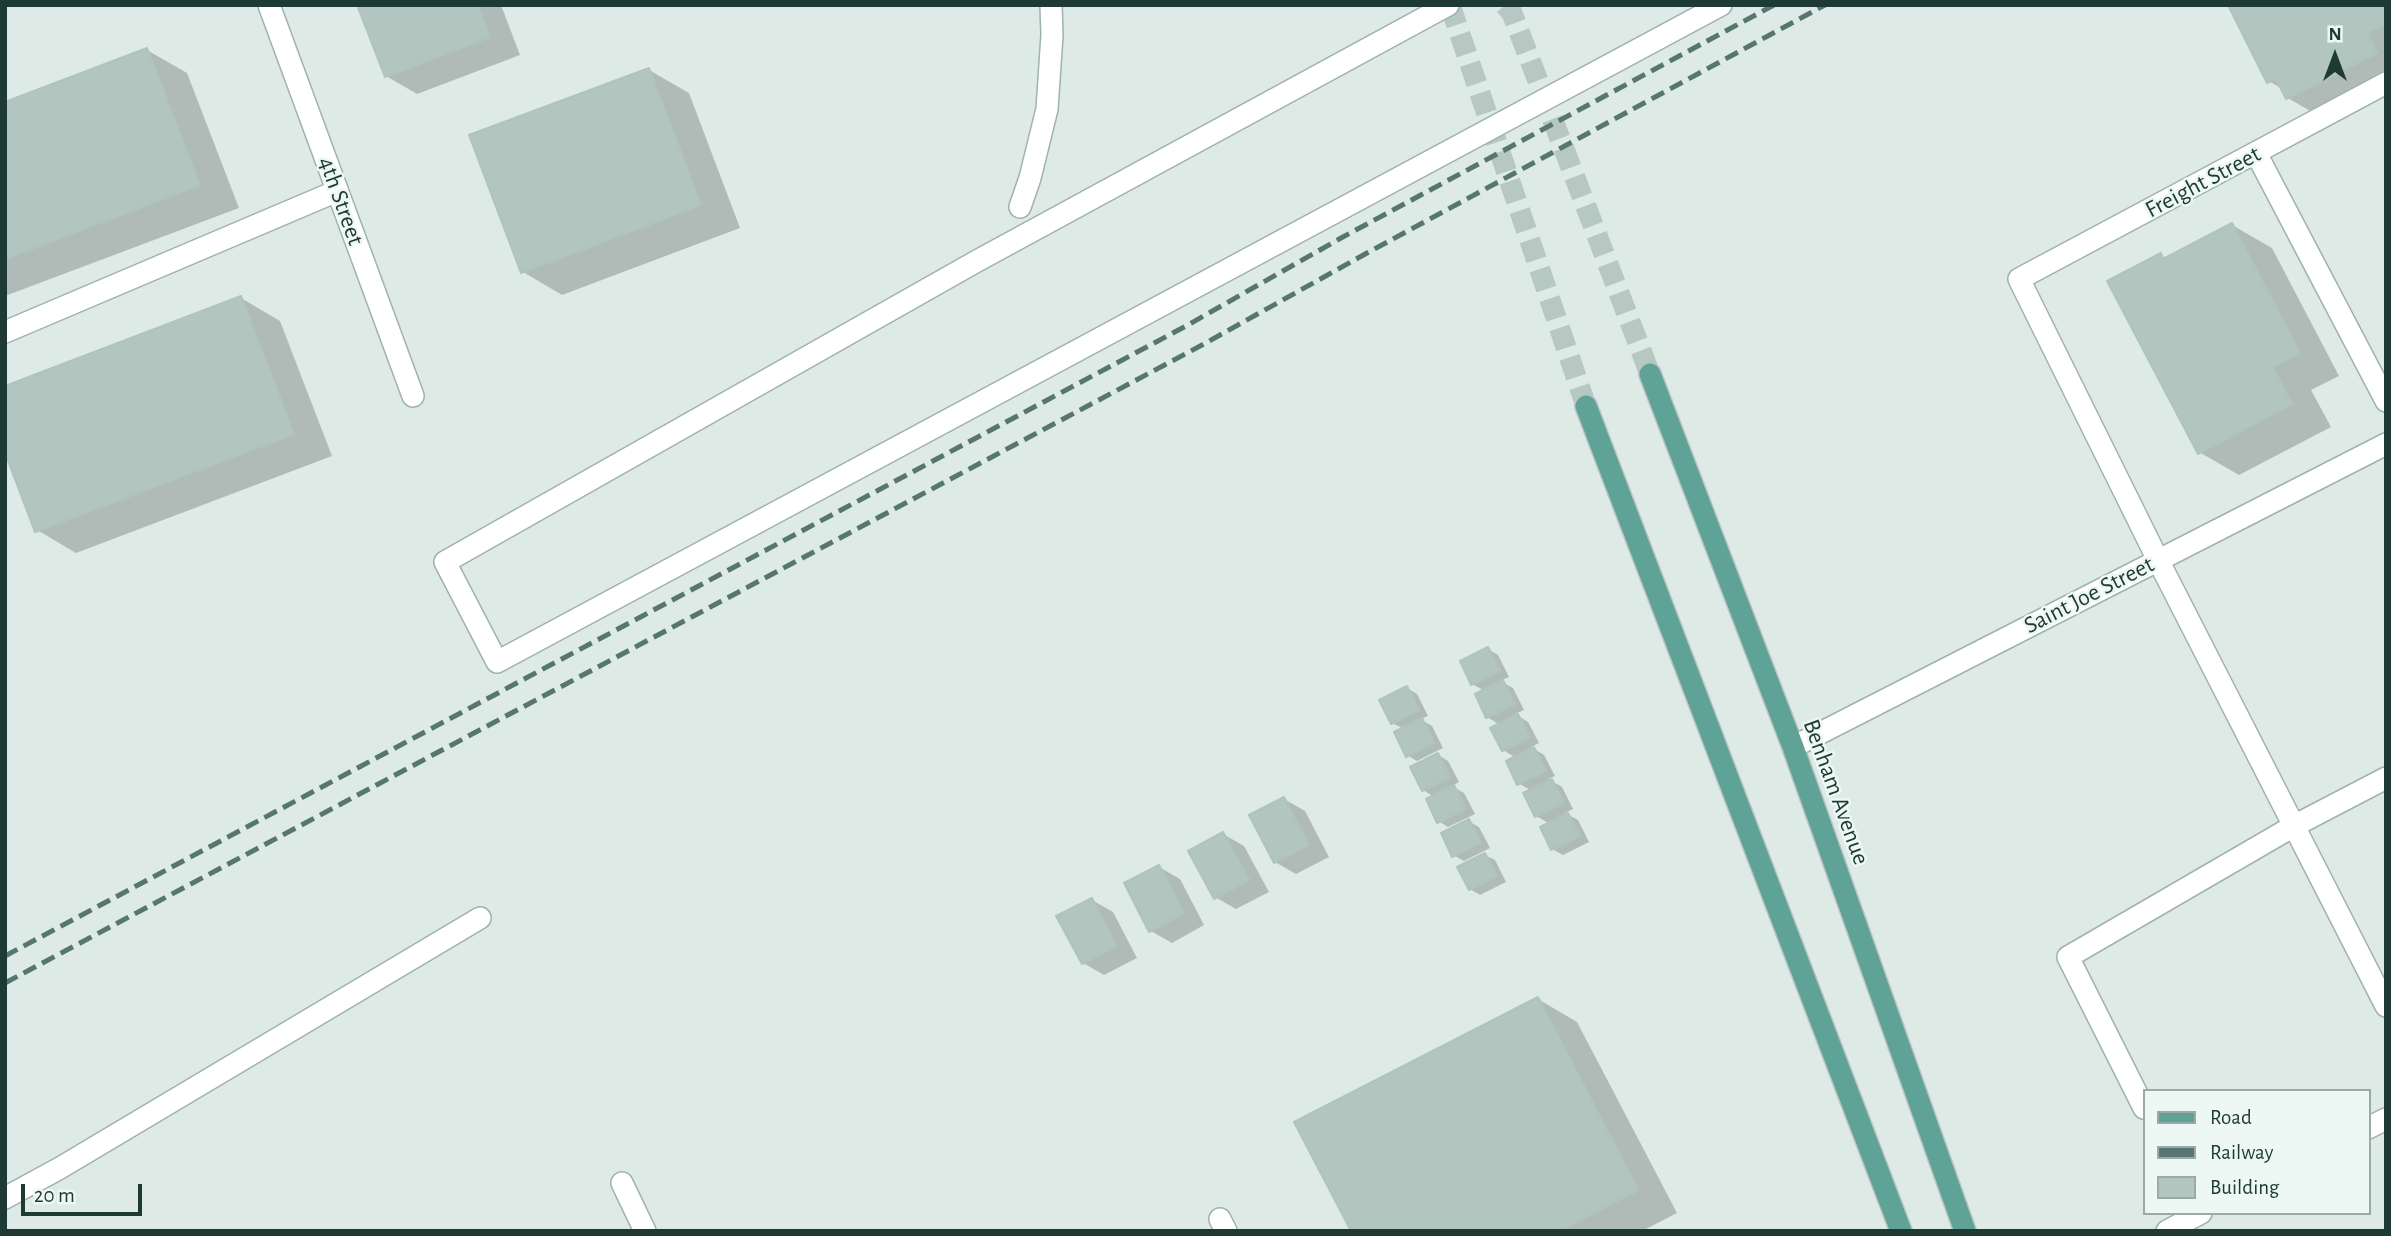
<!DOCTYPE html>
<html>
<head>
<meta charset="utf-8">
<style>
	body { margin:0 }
	#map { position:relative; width:2391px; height:1236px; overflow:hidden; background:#ddeae5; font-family:"Alegreya Sans",sans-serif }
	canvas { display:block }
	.frame { position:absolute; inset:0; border:7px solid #1e3a35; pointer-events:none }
	.legend { position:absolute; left:2143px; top:1089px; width:228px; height:126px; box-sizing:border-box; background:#edf7f3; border:2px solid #9aaba7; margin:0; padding:9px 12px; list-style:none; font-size:21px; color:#1e3a35 }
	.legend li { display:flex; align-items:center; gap:14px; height:35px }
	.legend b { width:35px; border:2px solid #9aaba7 }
	.north { position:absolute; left:2300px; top:21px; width:70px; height:70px; -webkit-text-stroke:5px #edf7f3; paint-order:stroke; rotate:0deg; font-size:19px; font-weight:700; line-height:28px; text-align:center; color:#1e3a35 }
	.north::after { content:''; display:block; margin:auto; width:24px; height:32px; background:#1e3a35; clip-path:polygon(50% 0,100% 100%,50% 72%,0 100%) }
	.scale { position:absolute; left:21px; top:1184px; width:121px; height:32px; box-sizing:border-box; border:4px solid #1e3a35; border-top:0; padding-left:9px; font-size:21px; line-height:24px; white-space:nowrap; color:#1e3a35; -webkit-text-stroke:5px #edf7f3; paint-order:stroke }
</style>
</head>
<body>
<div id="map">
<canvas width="2391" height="1236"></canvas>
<div class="frame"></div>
<ul class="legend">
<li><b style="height:9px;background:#5ea298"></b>Road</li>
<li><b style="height:9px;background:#587671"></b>Railway</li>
<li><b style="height:19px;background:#b2c5bf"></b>Building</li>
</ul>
<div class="north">N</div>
<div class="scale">20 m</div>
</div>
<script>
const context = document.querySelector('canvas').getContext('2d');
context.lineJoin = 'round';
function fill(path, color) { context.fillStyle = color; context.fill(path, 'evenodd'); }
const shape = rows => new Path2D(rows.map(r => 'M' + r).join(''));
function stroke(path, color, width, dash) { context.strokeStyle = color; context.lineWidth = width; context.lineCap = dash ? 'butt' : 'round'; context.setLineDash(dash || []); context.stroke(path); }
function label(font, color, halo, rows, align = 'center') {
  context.font = font + ' "Alegreya Sans",sans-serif'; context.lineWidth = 5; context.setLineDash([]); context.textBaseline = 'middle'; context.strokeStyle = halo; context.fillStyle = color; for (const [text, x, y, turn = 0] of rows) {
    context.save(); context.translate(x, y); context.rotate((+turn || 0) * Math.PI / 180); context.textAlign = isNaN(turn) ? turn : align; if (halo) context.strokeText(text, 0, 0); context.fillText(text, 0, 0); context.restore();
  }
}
const shadow = shape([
	[359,5,501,5,520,55,417,94,386,76],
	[2386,5,2386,91,2327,121,2288,98,2284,90,2269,81],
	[147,50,187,73,239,208,5,296,5,104],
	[649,70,689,93,740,228,562,295,523,272],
	[2232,225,2272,248,2339,376,2311,390,2331,427,2239,475,2199,452,2161,255,2167,259],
	[241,298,280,321,332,456,76,553,37,530],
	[1488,649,1498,655,1509,677,1500,681,1513,688,1524,710,1515,714,1528,722,1539,743,1531,747,1544,755,1555,776,1548,779,1562,787,1573,809,1565,813,1578,820,1589,842,1563,855,1552,849,1550,824,1536,816,1532,791,1518,783,1516,758,1503,750,1500,725,1487,717,1485,691,1472,684],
	[1407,688,1417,694,1428,716,1420,719,1432,726,1443,748,1417,761,1407,755,1404,729,1392,723],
	[1438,755,1448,761,1459,782,1452,786,1464,793,1475,814,1448,827,1438,821,1434,797,1423,790],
	[1284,799,1305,811,1329,857,1296,874,1275,862],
	[1468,821,1479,827,1490,848,1464,861,1453,855],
	[1223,834,1244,846,1269,892,1236,909,1215,897],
	[1485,855,1495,860,1506,882,1480,895,1470,889],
	[1159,867,1180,879,1204,925,1172,943,1151,931],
	[1092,900,1113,912,1137,958,1104,975,1083,963],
	[1538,999,1577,1022,1677,1213,1642,1231,1353,1231]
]);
const building = shape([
	[357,5,478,5,490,37,385,77,357,5],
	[2228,5,2386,5,2386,23,2367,33,2377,53,2286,99,2276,79,2267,83,2228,5],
	[147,48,200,185,5,259,5,102,147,48],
	[649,68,701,205,521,273,469,135,649,68],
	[2232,223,2300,353,2273,367,2292,404,2198,454,2107,281,2161,253,2163,259,2232,223],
	[241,296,294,434,35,532,5,453,5,386,241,296],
	[1488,647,1500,671,1471,685,1460,661,1488,647],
	[1503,680,1515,704,1486,718,1475,694,1503,680],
	[1407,686,1419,710,1391,724,1379,700,1407,686],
	[1518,714,1530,737,1502,751,1490,728,1518,714],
	[1422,718,1434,743,1406,757,1394,732,1422,718],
	[1534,747,1546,771,1517,785,1506,761,1534,747],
	[1438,753,1450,777,1422,791,1410,767,1438,753],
	[1552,779,1564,803,1535,817,1523,793,1552,779],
	[1454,785,1466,809,1437,823,1426,799,1454,785],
	[1284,797,1309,845,1274,863,1249,815,1284,797],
	[1568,813,1580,836,1551,850,1540,827,1568,813],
	[1469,819,1481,843,1452,857,1441,833,1469,819],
	[1223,832,1249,880,1214,899,1188,851,1223,832],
	[1485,853,1497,876,1469,890,1457,867,1485,853],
	[1159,865,1184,913,1149,932,1124,883,1159,865],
	[1092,898,1117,946,1082,964,1056,916,1092,898],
	[1538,997,1638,1190,1559,1231,1351,1231,1294,1122,1538,997]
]);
const majorTunnel = shape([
	[1450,5,1586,406],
	[1505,5,1512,13,1650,374]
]);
const minor = shape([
	[269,5,413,396],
	[1448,5,977,261,445,562,497,662,1721,5],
	[2386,83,2019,279,2158,560,2386,1006],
	[2256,153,2386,401],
	[1020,207,1030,178,1047,109,1052,35,1051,5],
	[5,332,337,191],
	[1793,747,2386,444],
	[2144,1108,2068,957,2292,827,2386,778],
	[2368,1128,2386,1119],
	[622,1183,645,1231],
	[5,1198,60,1168,480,918],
	[1220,1219,1226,1231],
	[2167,1231,2201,1213]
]);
const major = shape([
	[1650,374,1793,747,1965,1231],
	[1586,406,1901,1231]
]);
const rail = shape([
	[5,956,1186,326,1341,238,1774,5],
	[5,983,1202,345,1367,253,1825,5]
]);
const streetNames = [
	["Freight Street",2203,182,-28],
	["4th Street",341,201,70],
	["Saint Joe Street",2089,595,-27],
	["Benham Avenue",1836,792,70]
];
fill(shadow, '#0003');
fill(building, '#b2c5bf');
stroke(building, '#afc4bd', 2);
stroke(majorTunnel, '#b7c7c2', 21, [21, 10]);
stroke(minor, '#a0b2ad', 24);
stroke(major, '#bcc4c2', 24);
stroke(minor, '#fff', 21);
stroke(major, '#5ea298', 21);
stroke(rail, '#587671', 5, [14, 7]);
label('24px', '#1e3a35', '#edf7f3', streetNames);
</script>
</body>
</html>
